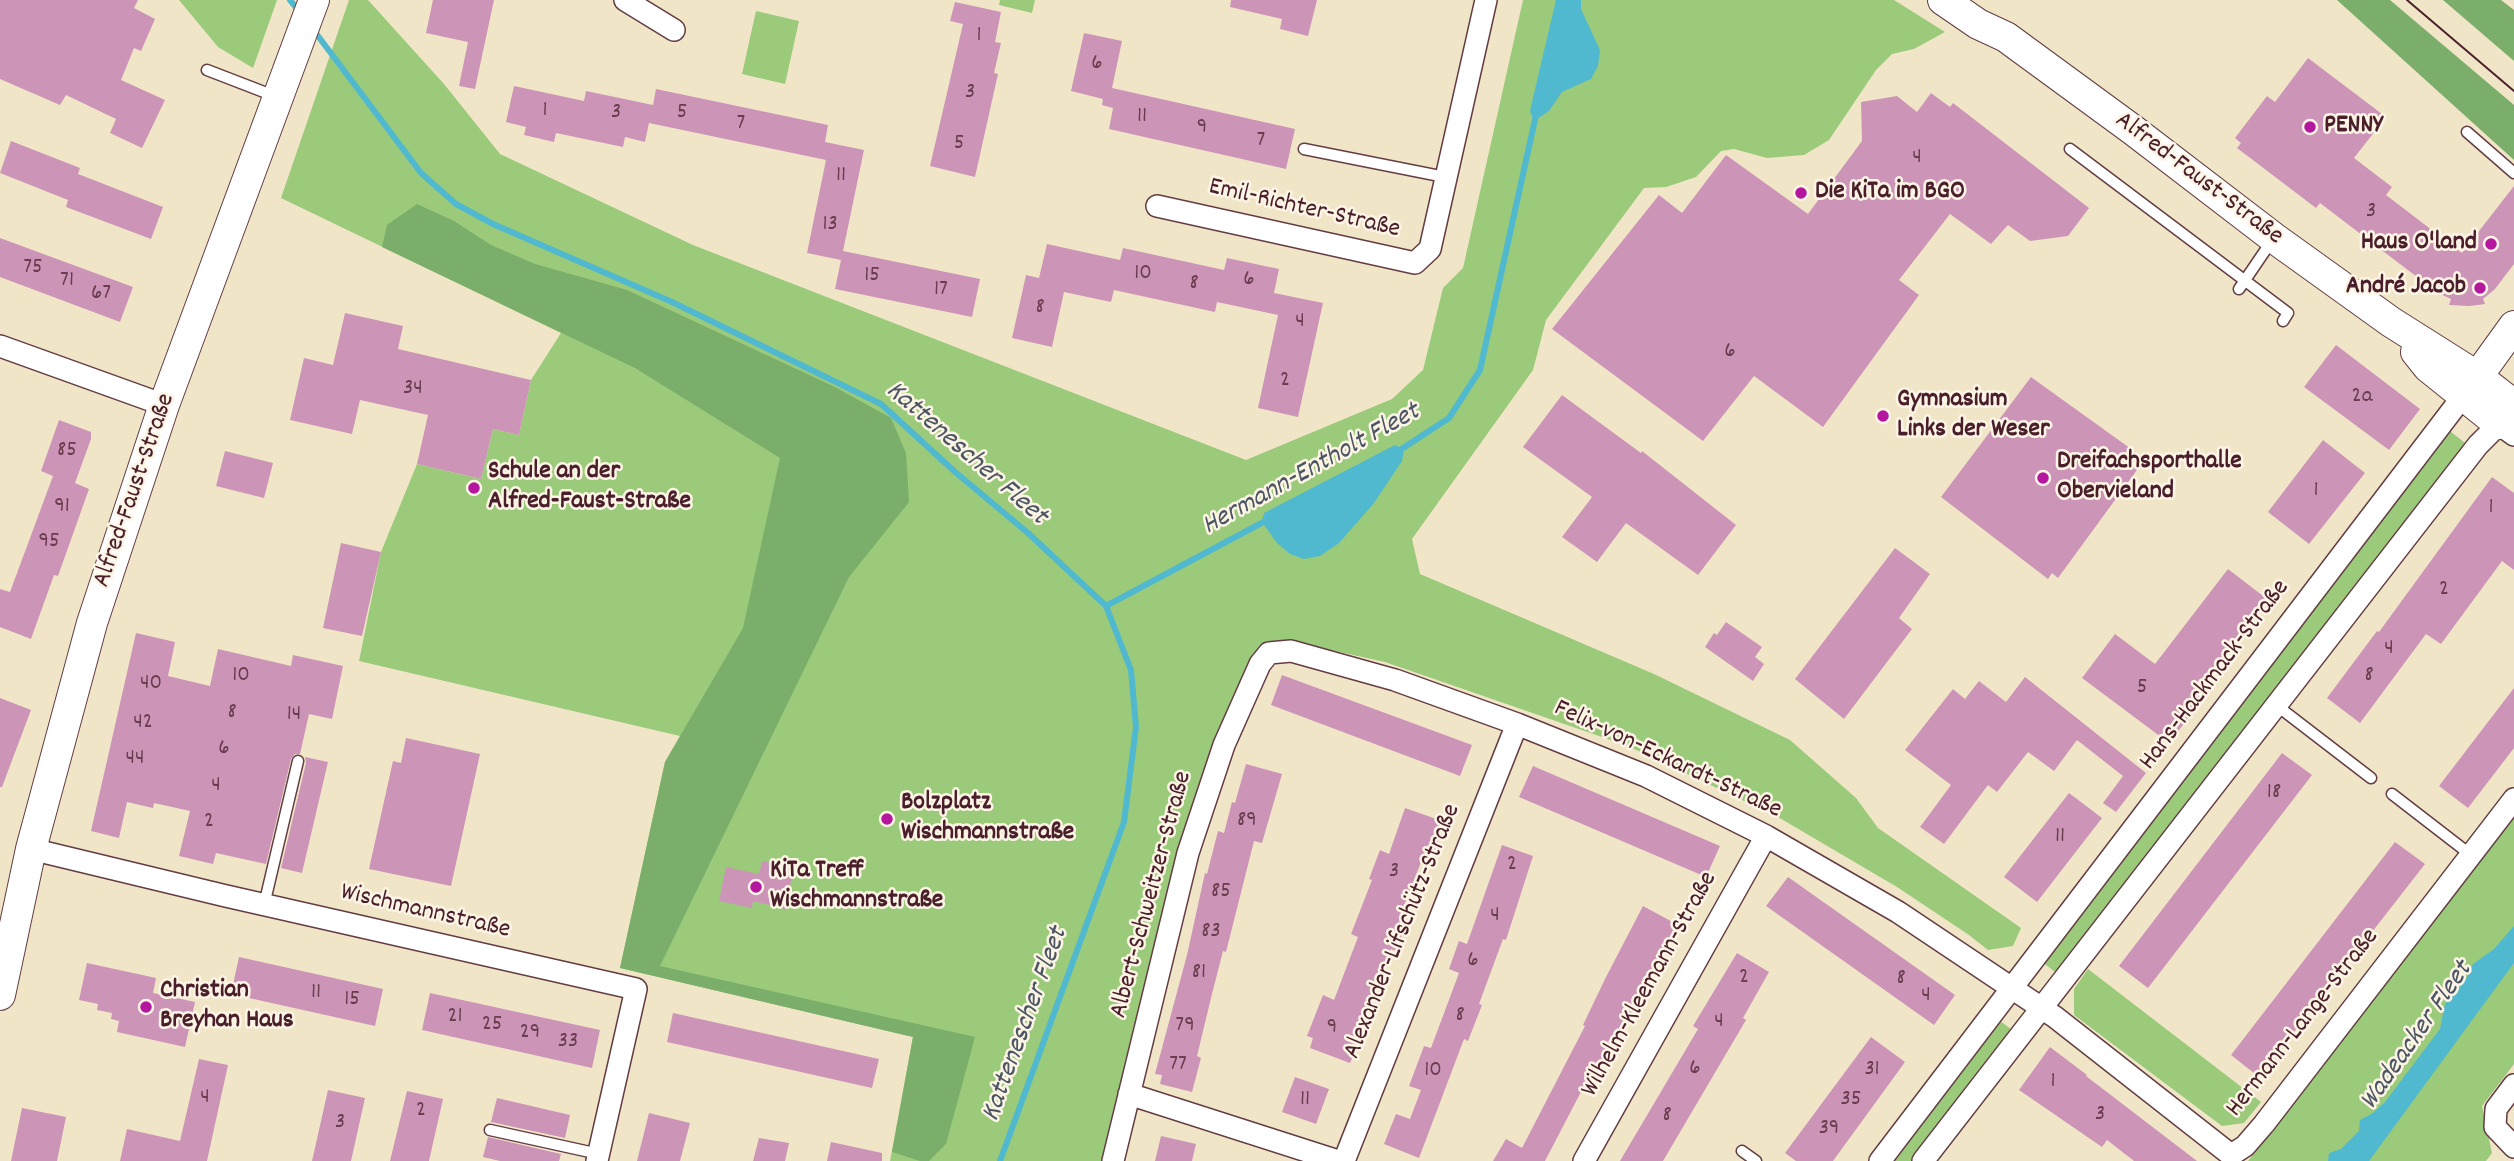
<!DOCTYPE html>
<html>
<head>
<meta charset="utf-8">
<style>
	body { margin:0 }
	canvas { display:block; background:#f1e5c8 }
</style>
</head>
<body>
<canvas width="2514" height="1161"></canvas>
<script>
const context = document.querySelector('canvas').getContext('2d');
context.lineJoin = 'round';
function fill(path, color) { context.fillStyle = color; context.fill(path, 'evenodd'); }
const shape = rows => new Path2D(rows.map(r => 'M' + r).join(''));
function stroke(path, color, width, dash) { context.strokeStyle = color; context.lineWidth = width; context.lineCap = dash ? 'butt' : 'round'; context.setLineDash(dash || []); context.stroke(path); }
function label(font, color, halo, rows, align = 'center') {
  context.font = font + ' Dekko,sans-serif'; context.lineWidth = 5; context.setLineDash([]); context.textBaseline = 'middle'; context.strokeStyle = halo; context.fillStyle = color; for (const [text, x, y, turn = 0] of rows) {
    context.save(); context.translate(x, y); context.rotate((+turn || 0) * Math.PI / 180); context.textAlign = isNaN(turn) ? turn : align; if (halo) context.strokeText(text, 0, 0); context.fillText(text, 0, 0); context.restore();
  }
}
const green = shape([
	[179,0,277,0,253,68,218,47],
	[349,0,368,0,444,84,500,154,693,245,1246,460,1392,399,1423,370,1443,288,1463,268,1523,0,1894,0,1945,32,1914,49,1892,54,1876,70,1829,140,1804,155,1767,158,1734,149,1721,151,1696,177,1666,187,1644,188,1546,320,1533,370,1412,539,1420,574,1654,674,1790,740,1856,798,1878,828,2021,928,2013,946,1988,950,1969,935,1897,887,1778,817,1628,746,1385,662,1303,644,1257,655,1103,1161,890,1161,913,1037,620,968,665,762,680,736,359,661,381,552,417,464,481,479,493,429,519,435,531,380,561,333,281,198],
	[1000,0,1035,0,1032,13,999,5],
	[756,11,799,21,785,84,742,74],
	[2446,428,2469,446,2059,975,2041,961],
	[2514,818,2514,1064,2482,1106,2492,1153,2486,1161,2248,1161],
	[2088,969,2261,1102,2244,1123,2222,1126,2074,1015,2074,989],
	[1996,1018,2015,1032,1915,1161,1887,1161]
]);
const forest = shape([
	[2337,0,2390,0,2514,105,2514,160],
	[2443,0,2501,0,2514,10,2514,61],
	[417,204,454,221,491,245,535,264,627,290,835,387,891,418,906,453,909,502,849,577,660,966,975,1037,946,1144,929,1161,920,1161,892,1152,913,1037,620,968,665,762,743,628,780,458,635,368,382,247,387,225]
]);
const water = shape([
	[1556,0,1581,0,1581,9,1600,50,1598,66,1591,79,1562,92,1549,111,1534,121,1530,111,1532,102],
	[1395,445,1404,449,1402,461,1374,503,1339,543,1320,556,1304,559,1290,554,1277,543,1262,522,1264,513],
	[2514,926,2514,963,2369,1161,2328,1161,2329,1153,2341,1149,2359,1131,2360,1120,2373,1113,2385,1102,2440,1029,2445,1004,2465,981,2473,964,2494,949]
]);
const stream = shape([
	[290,0,299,11],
	[312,28,421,173,456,204,493,224,672,302,881,404,954,471,1028,533,1106,606,1131,670,1136,727,1124,822,1000,1161],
	[1397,452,1449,418,1480,370,1536,115],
	[1106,606,1269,519]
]);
const building = shape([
	[0,0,138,0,134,8,155,19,141,51,134,48,121,80,165,100,142,148,110,133,116,119,66,95,60,105,0,79],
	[433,0,494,0,475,89,459,86,468,42,426,33],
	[1231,0,1317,0,1308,36,1280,29,1282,19,1230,7],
	[955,2,1001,12,995,42,1001,43,994,73,998,74,975,177,930,166,963,24,950,21],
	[1084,33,1122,41,1112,88,1295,129,1286,169,1109,129,1113,108,1102,105,1103,99,1071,91],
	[2308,58,2386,117,2354,158,2392,187,2386,195,2462,253,2514,186,2514,264,2495,289,2483,299,2485,304,2469,306,2449,305,2451,299,2438,293,2320,203,2316,208,2237,148,2241,143,2235,138,2267,96,2275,102],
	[514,86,584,101,586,91,653,105,656,89,828,125,825,142,864,150,843,251,980,279,972,317,835,289,841,260,807,253,826,160,649,123,645,142,625,137,623,147,556,133,554,142,524,135,526,127,506,122],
	[1931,93,1950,107,1953,103,2089,208,2068,236,2030,241,2008,225,1991,244,1950,214,1899,280,1919,295,1823,427,1754,376,1703,441,1552,329,1659,195,1682,213,1726,155,1808,214,1862,141,1861,102,1897,96,1917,112],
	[11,141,80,168,78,174,163,207,151,239,66,207,68,200,0,173],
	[0,238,133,287,120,322,0,277],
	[1047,244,1120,260,1123,248,1224,270,1227,258,1279,269,1274,293,1323,303,1298,417,1258,408,1278,315,1217,302,1215,312,1114,290,1111,302,1064,292,1052,347,1012,338,1026,275,1039,278],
	[345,313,403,326,398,349,531,380,519,435,493,429,481,479,417,464,428,415,360,400,352,434,290,420,304,358,333,365],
	[2336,345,2420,409,2389,450,2304,387],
	[2031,377,2145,459,2058,578,2052,573,2048,579,1941,497],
	[1562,395,1641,453,1642,451,1736,525,1698,575,1626,523,1597,562,1562,537,1592,497,1523,447],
	[59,420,91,432,91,439,75,483,89,489,58,576,54,575,31,639,0,627,0,589,10,592,53,476,41,471],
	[2323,440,2365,473,2309,544,2268,512],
	[225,451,273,463,264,498,216,486],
	[2492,477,2514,493,2514,570,2502,561,2441,644,2426,634,2360,723,2327,698,2377,631,2379,632],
	[341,543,381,552,362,636,323,628],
	[1895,548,1930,574,1899,618,1912,629,1844,719,1795,679],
	[2228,569,2267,599,2194,693,2203,699,2169,743,2082,678,2115,634,2155,664],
	[1726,622,1762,647,1755,657,1764,664,1753,681,1705,647,1714,633,1717,635],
	[136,633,175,642,168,676,210,686,218,649,291,666,293,655,343,666,332,719,309,714,300,754,295,754,291,759,266,864,216,853,213,864,179,856,190,811,154,803,153,808,127,802,119,838,91,831],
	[1282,675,1472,745,1460,776,1271,705],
	[2025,677,2146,773,2116,812,2103,803,2123,776,2077,740,2054,771,2028,752,1997,792,1988,785,1944,844,1920,827,1951,785,1905,750,1953,689,1965,699,1979,681,2006,702],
	[2514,688,2514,748,2468,808,2439,786],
	[0,698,31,710,2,787,0,787],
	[406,738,480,754,451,886,369,869,393,761,401,763],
	[2282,753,2312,775,2148,988,2119,966],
	[305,757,328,762,302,873,281,868,306,763],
	[1246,764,1282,774,1262,843,1254,841,1226,952,1223,951,1212,994,1197,1056,1201,1058,1192,1092,1160,1084,1162,1075,1155,1074,1187,955,1205,873,1207,874,1218,831,1224,833,1232,802,1235,803],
	[1533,766,1720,846,1706,877,1519,797],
	[2069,793,2102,818,2037,902,2004,877],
	[1405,808,1445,822,1435,850,1427,847,1399,918,1407,921,1396,951,1391,949,1359,1031,1363,1032,1350,1063,1310,1048,1313,1038,1307,1036,1323,995,1334,1000,1358,937,1351,934,1372,880,1369,879,1380,850,1389,854],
	[2395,842,2425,864,2259,1077,2231,1055],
	[1502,845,1533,856,1506,940,1503,939,1479,1004,1482,1005,1468,1041,1464,1039,1419,1158,1384,1144,1396,1114,1410,1119,1421,1090,1409,1086,1424,1046,1431,1048,1459,973,1449,969,1459,941,1467,944],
	[762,861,794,868,785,909,753,901,752,908,719,901,726,867,759,874],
	[1788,877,1955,995,1934,1025,1766,906],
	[1643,906,1678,925,1617,1042,1613,1040,1586,1089,1583,1088,1545,1161,1493,1161,1506,1139,1522,1148,1585,1026,1583,1025,1605,979],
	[1737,953,1769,972,1743,1018,1746,1020,1663,1161,1620,1161,1698,1029,1693,1026],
	[239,957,383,989,375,1026,231,994],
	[87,963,156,978,153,993,195,1002,185,1047,117,1032,119,1021,111,1019,112,1013,97,1010,98,1004,79,1000],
	[430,993,600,1030,592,1068,422,1030],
	[673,1013,879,1059,872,1088,667,1042],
	[1871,1037,1905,1062,1833,1161,1796,1161,1785,1153],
	[2050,1047,2087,1075,2086,1076,2197,1161,2134,1161,2107,1140,2102,1147,2019,1090],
	[199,1059,228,1065,207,1161,120,1161,127,1129,180,1141],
	[1295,1077,1329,1089,1316,1124,1282,1112],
	[328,1090,365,1098,351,1161,312,1161],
	[407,1091,443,1099,429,1161,390,1161],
	[497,1098,570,1115,565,1138,491,1122],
	[22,1108,66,1117,57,1161,11,1161],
	[649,1113,690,1123,680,1161,637,1161],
	[1161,1136,1196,1144,1192,1161,1155,1161],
	[488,1137,561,1154,559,1161,500,1161,483,1157],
	[759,1138,789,1143,785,1161,753,1161],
	[831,1142,882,1153,882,1161,827,1161]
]);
const lane = shape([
	[207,70,277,97],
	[2467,132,2514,173],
	[1304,149,1445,177],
	[2070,149,2288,313,2283,321],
	[2239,289,2273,239],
	[2276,705,2371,778],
	[2392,794,2471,855],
	[264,905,298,761],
	[490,1130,599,1154],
	[1742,1151,1756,1161]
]);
const street = shape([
	[625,0,674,30],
	[1157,206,1415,263,1430,249,1486,0],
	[0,346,164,405],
	[31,849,226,896,636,989,597,1161],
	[2514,1085,2496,1109,2495,1127,2514,1147],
	[1129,1094,1338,1161],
	[1113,1161,1188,853,1224,745,1260,664,1269,653,1291,651,1395,680,1517,724,1646,776,1766,836,1898,912,2055,1017,2231,1155,2245,1146,2264,1124,2514,799],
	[1344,1161,1517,724],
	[1584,1161,1766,836],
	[1880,1161,2463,396],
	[1923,1161,2478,445,2499,424,2514,435]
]);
const secondary = shape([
	[1943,0,1978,24,2006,37,2133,130,2274,238,2391,322,2478,377,2514,405],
	[2416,352,2428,367,2499,424,2514,408],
	[2467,391,2514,326],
	[0,995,31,849,92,623,164,405,314,0]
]);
const tram = shape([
	[2407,0,2514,91]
]);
const markers = [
	[2310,127,7,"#b5179e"],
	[1801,193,7,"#b5179e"],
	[2491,244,7,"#b5179e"],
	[2480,288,7,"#b5179e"],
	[1883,416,7,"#b5179e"],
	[2043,478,7,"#b5179e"],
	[474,488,7,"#b5179e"],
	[887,819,7,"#b5179e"],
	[756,887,7,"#b5179e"],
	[146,1007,7,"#b5179e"]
];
const numberNames = [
	["1",979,37],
	["6",1097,65],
	["3",970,94],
	["1",545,112],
	["3",616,114],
	["5",682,114],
	["11",1142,118],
	["7",741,125],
	["9",1202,129],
	["7",1261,142],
	["5",959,145],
	["4",1917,159],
	["11",841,177],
	["3",2371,213],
	["13",830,226],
	["75",33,269],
	["10",1143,275],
	["15",872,277],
	["6",1249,281],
	["71",67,282],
	["8",1194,285],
	["17",941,291],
	["67",101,295],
	["8",1040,309],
	["4",1300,323],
	["6",1730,353],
	["2",1285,382],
	["34",413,390],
	["2a",2362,398],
	["85",67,452],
	["1",2316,492],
	["91",62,508],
	["1",2491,509],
	["95",49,543],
	["2",2444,591],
	["4",2389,650],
	["10",241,677],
	["8",2369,677],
	["40",151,685],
	["5",2142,689],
	["8",232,714],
	["14",294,716],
	["42",143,724],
	["6",224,750],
	["44",135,760],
	["4",216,787],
	["18",2274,794],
	["89",1247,822],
	["2",209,823],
	["11",2060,838],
	["2",1512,866],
	["3",1394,873],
	["85",1221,893],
	["4",1495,917],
	["83",1211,933],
	["6",1473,962],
	["81",1199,974],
	["2",1744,979],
	["8",1901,980],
	["11",316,994],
	["4",1926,997],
	["15",352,1001],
	["8",1460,1017],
	["21",455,1018],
	["4",1719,1023],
	["25",492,1026],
	["79",1185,1027],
	["9",1332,1029],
	["29",530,1034],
	["33",568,1043],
	["77",1178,1066],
	["6",1695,1070],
	["31",1872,1071],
	["10",1433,1072],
	["1",2053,1083],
	["4",205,1099],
	["11",1305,1101],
	["35",1851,1101],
	["2",421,1112],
	["3",2100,1116],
	["8",1667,1117],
	["3",340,1124],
	["39",1829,1130]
];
const poiNames = [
	["PENNY",2324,127],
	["Die KiTa im BGO",1815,193],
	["Haus O'land",2477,244,"right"],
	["André Jacob",2466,288,"right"],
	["Gymnasium",1897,401],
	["Links der Weser",1897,431],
	["Dreifachsporthalle",2057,463],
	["Obervieland",2057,493],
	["Schule an der",488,473],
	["Alfred-Faust-Straße",488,503],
	["Bolzplatz",901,804],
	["Wischmannstraße",901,834],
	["KiTa Treff",770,872],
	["Wischmannstraße",770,902],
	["Christian",160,992],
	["Breyhan Haus",160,1022]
];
const streetNames = [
	["Alfred-Faust-Straße",2198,180,37],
	["Emil-Richter-Straße",1304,210,13],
	["Alfred-Faust-Straße",136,491,-71],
	["Hans-Hackmack-Straße",2216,676,-53],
	["Felix-von-Eckardt-Straße",1667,761,25],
	["Albert-Schweitzer-Straße",1153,895,-75],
	["Wischmannstraße",425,913,13],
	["Alexander-Lifschütz-Straße",1404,932,-68],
	["Wilhelm-Kleemann-Straße",1651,985,-61],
	["Hermann-Lange-Straße",2304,1024,-52]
];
const waterNames = [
	["Kattenescher Fleet",965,455,41],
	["Hermann-Entholt Fleet",1312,471,-29],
	["Kattenescher Fleet",1027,1025,-70],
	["Wadeacker Fleet",2418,1037,-55]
];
fill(green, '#9aca7a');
fill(forest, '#7bae6a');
fill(water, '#51b9cf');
stroke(stream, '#51b9cf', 6);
fill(building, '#cc95b8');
stroke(lane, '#633d43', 13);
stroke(street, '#633d43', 24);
stroke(secondary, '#633d43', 32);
stroke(lane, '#fff', 10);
stroke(street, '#fff', 21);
stroke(secondary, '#fff', 30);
stroke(tram, '#4a1f2b', 2);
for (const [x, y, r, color] of markers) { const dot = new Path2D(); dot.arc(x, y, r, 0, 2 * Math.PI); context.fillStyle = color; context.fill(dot); stroke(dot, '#fcf5e5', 2.5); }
label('23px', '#6a3c4e', null, numberNames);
label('bold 26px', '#4a1f2b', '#fcf5e5', poiNames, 'left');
label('26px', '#4a1f2b', '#fcf5e5', streetNames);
label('italic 28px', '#4c5564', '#fcf5e5', waterNames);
</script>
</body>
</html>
